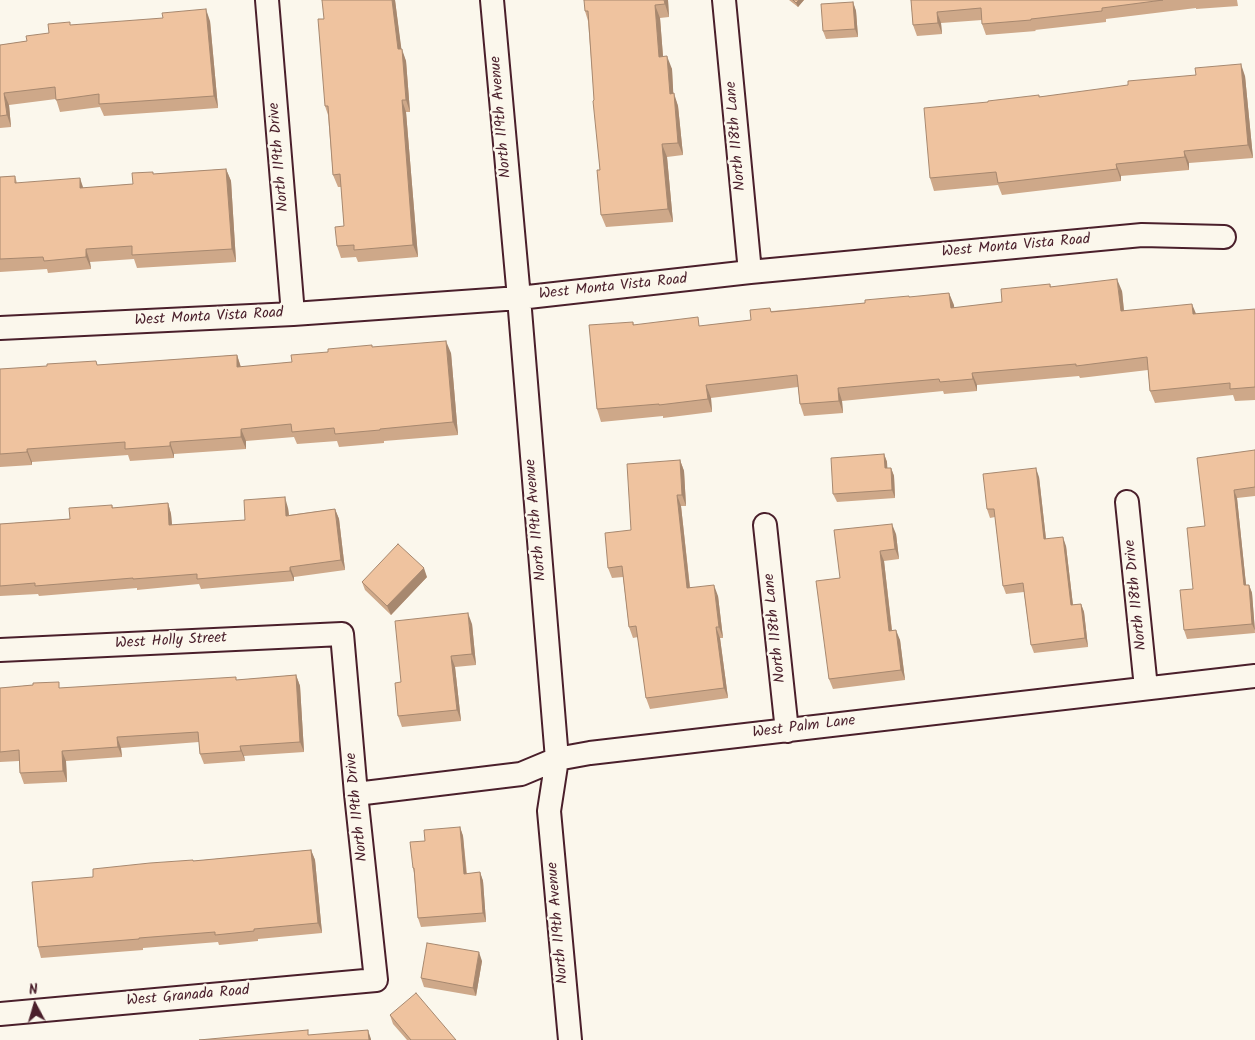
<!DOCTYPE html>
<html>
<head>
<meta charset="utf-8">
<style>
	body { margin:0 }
	#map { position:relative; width:1255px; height:1040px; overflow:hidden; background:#fbf7ec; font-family:Kalam,sans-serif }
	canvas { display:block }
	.north { position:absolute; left:10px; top:980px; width:50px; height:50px; -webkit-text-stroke:4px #fbf7ec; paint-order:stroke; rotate:354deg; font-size:14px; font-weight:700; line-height:20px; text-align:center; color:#4a1f2b }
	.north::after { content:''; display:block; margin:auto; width:18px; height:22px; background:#4a1f2b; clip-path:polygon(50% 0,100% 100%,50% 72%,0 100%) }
</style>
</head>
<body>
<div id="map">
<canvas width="1255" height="1040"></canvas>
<div class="north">N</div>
</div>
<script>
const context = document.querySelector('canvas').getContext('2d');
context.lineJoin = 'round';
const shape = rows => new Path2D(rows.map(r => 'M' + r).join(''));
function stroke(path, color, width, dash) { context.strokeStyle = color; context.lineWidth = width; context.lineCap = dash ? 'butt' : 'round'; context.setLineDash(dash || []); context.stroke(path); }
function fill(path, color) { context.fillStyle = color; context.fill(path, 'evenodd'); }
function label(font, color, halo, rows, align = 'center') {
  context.font = font + ' Kalam,sans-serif'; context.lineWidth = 5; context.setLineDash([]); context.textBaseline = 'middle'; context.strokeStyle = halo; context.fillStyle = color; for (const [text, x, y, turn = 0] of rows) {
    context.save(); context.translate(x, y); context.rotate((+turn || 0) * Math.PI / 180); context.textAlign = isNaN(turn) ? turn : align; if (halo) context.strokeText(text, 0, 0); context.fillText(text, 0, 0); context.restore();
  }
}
const minor = shape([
	[267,0,293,314],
	[492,0,519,298,557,759,549,811,570,1040],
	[724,0,750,272],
	[0,328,293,314,519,298,750,272,1142,235,1224,237],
	[1127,502,1146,688],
	[765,525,787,731],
	[0,650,342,634,356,794,376,980,0,1014],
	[356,794,521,774,557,759,590,753,1255,676]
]);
const wall = shape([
	[395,0,401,49,406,61,410,112,406,112,418,257,358,262,356,257,341,258,337,246,344,226,341,187,338,187,333,175,328,115,325,106,324,19],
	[668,0,669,17,660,18,663,57,672,69,673,93,678,106,683,155,667,157,673,222,606,227,601,215,600,170,588,21,585,11],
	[789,0,804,0,798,7],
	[911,0,1237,0,1238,6,1196,9,1196,8,1106,19,1106,22,1035,30,1036,31,986,35,982,24,982,20,941,23,942,34,917,36,913,25],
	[853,2,856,11,858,37,826,39,823,31],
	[210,21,218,108,104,116,100,107,60,112,56,99,9,105,11,127,0,128,0,45,27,41,49,33,70,22,70,25],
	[1245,76,1253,158,1189,163,1189,170,1121,176,1121,181,1002,195,998,185,934,191,930,178,988,102],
	[226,169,231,181,236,262,137,268,134,259,90,262,91,269,48,273,47,269,0,272,0,177,15,176,17,183,83,188,133,184,154,174],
	[1050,284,1051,287,1122,291,1124,310,1196,314,1255,309,1255,400,1235,401,1233,395,1155,403,1150,391,1148,370,1080,378,1079,376,977,385,977,391,944,394,943,391,842,401,843,413,804,416,800,404,798,387,711,398,712,412,663,418,663,416,601,422,597,409,633,322,634,325,701,326,751,320,772,311,865,303,949,293,954,308,1002,302],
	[373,347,451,353,458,435,384,441,384,443,339,447,337,441,297,444,294,437,246,441,246,449,174,454,174,458,130,461,128,455,32,462,32,465,0,467,0,369,98,365,237,355,241,367,292,362,328,352],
	[1255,450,1255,496,1237,498,1246,585,1249,585,1252,593,1255,633,1187,639,1184,630,1193,589,1205,526],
	[884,454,887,462,887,468,891,468,894,476,895,498,837,502,833,494],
	[680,460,684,471,686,506,681,506,690,587,718,596,723,638,720,638,728,698,650,709,646,698,638,637,633,638,629,627,623,577,612,578,608,568,631,530],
	[1039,477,1046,539,1066,546,1073,605,1081,604,1084,612,1088,647,1034,653,1031,645,1024,592,1006,594,1003,586,995,517,990,518,987,509],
	[168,503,171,514,172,525,245,520,288,508,289,515,335,509,339,519,345,570,294,577,294,581,201,589,199,584,137,590,137,588,39,596,38,594,0,596,0,524,70,519,112,505,113,508],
	[896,534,899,559,884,561,892,630,900,640,905,680,833,689,829,679,840,578],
	[427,577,391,615,365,590,362,582],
	[472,624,476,665,455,667,461,721,402,727,398,716,401,682],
	[296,675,300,686,304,752,244,756,245,761,204,764,200,754,199,742,121,748,122,757,66,761,67,782,24,784,20,773,19,761,0,762,0,688,33,685,60,688,237,680],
	[460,827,463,836,467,874,480,872,483,881,486,922,421,927,418,918,414,873,413,868,425,841],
	[311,850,315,860,322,933,258,939,258,941,219,945,218,942,143,948,143,950,41,958,38,947,93,877,193,861],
	[482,961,476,996,424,987,421,978],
	[390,1015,456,1040,407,1040,393,1024]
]);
const shadedWall = shape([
	[392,0,395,0,403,61,398,49],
	[664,0,668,0,669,17,665,4],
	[799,0,804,0,798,7,796,3],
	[853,2,856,11,858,37,855,29],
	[655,5,660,18,664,69,659,57],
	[206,9,210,21,218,108,214,96],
	[937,12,941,23,942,34,938,23],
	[402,49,406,61,410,112,406,100],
	[667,56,672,69,674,106,670,94],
	[1241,64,1245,76,1253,158,1248,145],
	[4,93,9,105,11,127,7,115],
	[674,93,678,106,683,155,678,143],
	[402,100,406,112,418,257,413,245],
	[662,144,667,157,673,222,668,209],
	[1184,151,1189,163,1189,170,1185,157],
	[1116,164,1121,176,1121,181,1117,169],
	[226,169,231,181,236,262,232,249],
	[80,178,84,190,80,188],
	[86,249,90,262,91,269,86,257],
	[1117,279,1122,291,1125,323,1121,311],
	[949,293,954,305,955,320,951,308],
	[1192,304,1197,316,1193,314],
	[446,341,451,353,458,435,453,422],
	[237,355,241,368,237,367],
	[972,373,977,385,977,391,973,379],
	[706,385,711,398,712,412,708,399],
	[838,388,842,401,843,413,839,401],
	[241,429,246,441,246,449,241,437],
	[170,442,174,454,174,458,170,446],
	[27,449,32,462,32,465,27,452],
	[884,454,887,462,888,477,885,468],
	[680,460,684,471,686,506,682,495],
	[891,468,894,476,895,498,892,490],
	[1036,468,1039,477,1047,548,1044,539],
	[1234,490,1237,498,1247,594,1244,585],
	[677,495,681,506,691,599,687,588],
	[285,497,288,508,290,526,286,516],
	[168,503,171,514,173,536,169,525],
	[335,509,339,519,345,570,341,560],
	[892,524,896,534,899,559,895,549],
	[1063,537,1066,546,1074,614,1071,605],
	[880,551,884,561,893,641,889,631],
	[290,567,294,577,294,581,290,571],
	[424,568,427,577,391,615,387,606],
	[714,585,718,596,723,638,719,627],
	[1249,585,1252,593,1255,631,1252,624],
	[1081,604,1084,612,1088,647,1085,638],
	[468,613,472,624,476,665,472,654],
	[716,627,720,638,728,698,724,688],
	[896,630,900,640,905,680,901,670],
	[451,656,455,667,461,721,457,710],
	[296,675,300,686,304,752,300,742],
	[117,737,121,748,122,757,118,747],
	[240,746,244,756,245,761,241,751],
	[62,751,66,761,67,782,63,771],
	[460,827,463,836,467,882,464,874],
	[311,850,315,860,322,933,318,923],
	[480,872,483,881,486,922,483,913],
	[479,952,482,961,476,996,473,988],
	[368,1030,371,1039,371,1040,369,1040]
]);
const building = shape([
	[322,0,392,0,398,49,402,49,406,100,402,100,413,245,354,250,354,245,337,246,335,227,344,226,340,174,333,175,328,106,325,106,318,19,324,19,322,0],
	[584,0,664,0,665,4,655,5,659,57,667,56,670,94,674,93,678,143,662,144,668,209,601,215,597,170,600,170,593,101,594,100,588,11,585,11,584,0],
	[793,0,799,0,796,3,793,0],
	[911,0,1163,0,1102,8,1102,11,1031,19,1031,20,982,24,981,8,937,12,938,23,913,25,911,0],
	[853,2,855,29,823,31,821,4,853,2],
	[206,9,214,96,99,104,99,94,56,100,55,87,4,93,7,115,0,116,0,45,27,41,26,36,49,33,48,24,70,22,70,25,163,18,162,13,206,9],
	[1241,64,1248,145,1184,151,1185,157,1116,164,1117,169,998,183,996,172,930,178,924,108,988,102,988,101,1039,95,1039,97,1128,85,1128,81,1196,75,1195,68,1241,64],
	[226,169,232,249,132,255,132,246,86,249,86,257,44,261,43,257,0,259,0,177,15,176,15,183,80,178,80,188,133,184,132,173,153,172,153,174,226,169],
	[1117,279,1121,311,1192,304,1193,314,1255,309,1255,387,1230,389,1230,383,1150,391,1147,357,1076,366,1076,364,972,373,973,379,940,382,939,379,838,388,839,401,800,404,797,375,706,385,708,399,659,405,659,404,597,409,589,325,633,322,633,325,698,317,699,326,751,320,750,310,770,308,771,312,865,303,865,300,909,296,909,297,949,293,951,308,1002,302,1001,289,1050,284,1050,287,1117,279],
	[446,341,453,422,380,429,380,430,335,434,334,428,292,432,291,424,241,429,241,437,170,442,170,446,125,449,125,442,27,449,27,452,0,454,0,369,47,366,47,364,96,361,97,365,237,355,237,367,292,362,291,355,328,352,328,349,372,345,372,347,446,341],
	[1255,450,1255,487,1234,490,1244,585,1249,585,1252,624,1184,630,1180,590,1193,589,1187,528,1205,526,1197,458,1255,450],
	[884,454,885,468,891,468,892,490,833,494,831,458,884,454],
	[680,460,682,495,677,495,687,588,714,585,719,627,716,627,724,688,646,698,636,626,629,627,622,566,608,568,605,533,631,530,627,464,680,460],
	[1036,468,1044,539,1063,537,1071,605,1081,604,1085,638,1031,645,1023,583,1003,586,994,509,987,509,983,474,1036,468],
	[285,497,286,516,335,509,341,560,290,567,290,571,197,579,197,574,133,579,133,578,35,586,35,583,0,586,0,524,70,519,69,508,112,505,112,508,168,503,169,525,245,520,244,500,285,497],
	[892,524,895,549,880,551,889,631,896,630,901,670,829,679,816,581,840,578,834,530,892,524],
	[398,544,424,568,387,606,362,582,398,544],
	[468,613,472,654,451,656,457,710,398,716,395,683,401,682,395,621,468,613],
	[296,675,300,742,240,746,241,751,200,754,198,732,117,737,118,747,62,751,63,771,20,773,19,750,0,752,0,688,33,685,33,683,59,682,59,688,236,677,236,680,296,675],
	[460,827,464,874,480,872,483,913,418,918,414,868,413,868,410,842,425,841,424,830,460,827],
	[311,850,318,923,254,929,254,931,215,935,215,932,139,938,139,939,38,947,32,882,93,877,93,869,150,863,193,860,193,861,311,850],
	[427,943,479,952,473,988,421,978,427,943],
	[416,993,456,1040,411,1040,390,1015,416,993],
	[308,1030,308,1035,368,1030,369,1040,199,1040,308,1030]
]);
const streetNames = [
	["North 119th Avenue",502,117,-95],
	["North 118th Lane",737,136,-95],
	["North 119th Drive",280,157,-95],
	["West Monta Vista Road",1016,247,-5],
	["West Monta Vista Road",613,288,-6],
	["West Monta Vista Road",209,318,-3],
	["North 119th Avenue",537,520,-95],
	["North 118th Drive",1137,595,-96],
	["North 118th Lane",776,628,-96],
	["West Holly Street",171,642,-3],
	["West Palm Lane",804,728,-7],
	["North 119th Drive",358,807,-96],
	["North 119th Avenue",559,923,-95],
	["West Granada Road",188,997,-5]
];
stroke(minor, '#4a1f2b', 26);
stroke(minor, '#fbf7ec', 22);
fill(wall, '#cea889');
fill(shadedWall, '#a7886f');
fill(building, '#efc39f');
stroke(building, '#a7886f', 1);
label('15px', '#4a1f2b', '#fbf7ec', streetNames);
</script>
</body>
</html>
